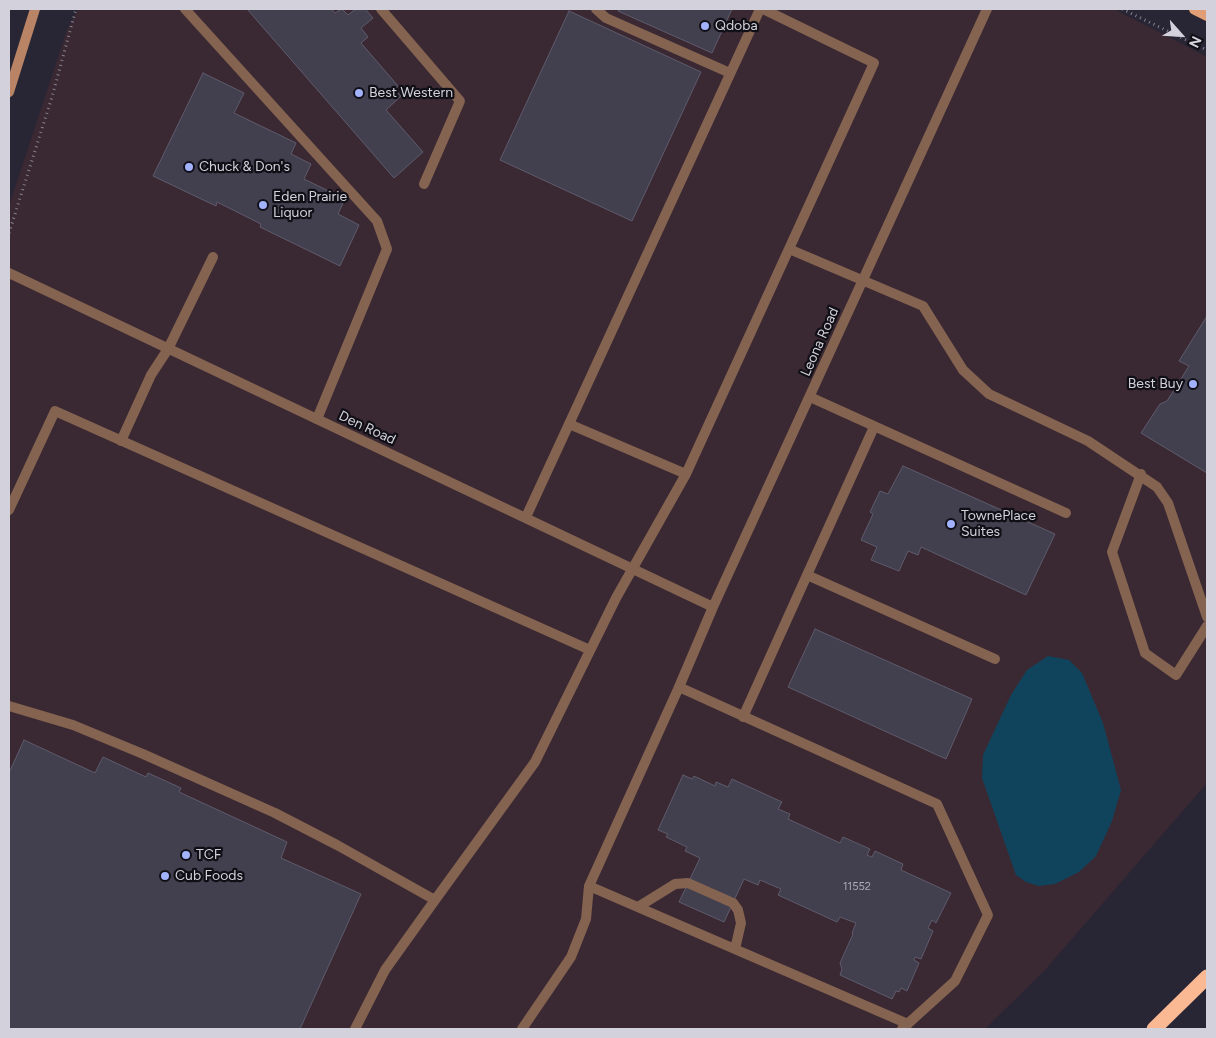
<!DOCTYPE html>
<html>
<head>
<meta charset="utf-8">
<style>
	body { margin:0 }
	#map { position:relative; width:1216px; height:1038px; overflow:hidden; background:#282534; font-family:Figtree,sans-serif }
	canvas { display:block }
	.frame { position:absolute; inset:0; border:10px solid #d3d1db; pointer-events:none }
	.north { position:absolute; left:1156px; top:10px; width:50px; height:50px; -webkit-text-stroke:4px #110f16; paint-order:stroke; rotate:116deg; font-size:14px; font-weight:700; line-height:20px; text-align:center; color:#d3d1db }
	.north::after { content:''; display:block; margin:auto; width:18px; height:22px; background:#d3d1db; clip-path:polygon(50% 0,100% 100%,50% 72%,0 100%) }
</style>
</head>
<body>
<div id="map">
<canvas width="1216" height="1038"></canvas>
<div class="frame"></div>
<div class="north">N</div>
</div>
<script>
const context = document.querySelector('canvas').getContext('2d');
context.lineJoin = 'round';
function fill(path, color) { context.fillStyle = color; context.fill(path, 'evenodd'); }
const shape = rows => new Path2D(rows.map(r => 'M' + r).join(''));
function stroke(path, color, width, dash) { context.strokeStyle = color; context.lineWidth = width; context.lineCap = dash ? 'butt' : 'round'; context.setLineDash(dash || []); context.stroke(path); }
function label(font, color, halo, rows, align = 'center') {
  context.font = font + ' Figtree,sans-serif'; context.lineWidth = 4.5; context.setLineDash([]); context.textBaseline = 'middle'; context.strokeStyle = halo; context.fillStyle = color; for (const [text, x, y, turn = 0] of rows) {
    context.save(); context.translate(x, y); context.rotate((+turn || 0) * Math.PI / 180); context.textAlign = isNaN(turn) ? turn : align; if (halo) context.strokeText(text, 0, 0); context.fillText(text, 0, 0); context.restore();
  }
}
const commercial = shape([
	[78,9,1114,9,1207,57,1207,783,1045,970,985,1029,9,1029,9,206,67,30]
]);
const water = shape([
	[1048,656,1069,660,1082,673,1103,723,1121,790,1112,821,1096,856,1079,872,1055,884,1039,886,1026,882,1016,875,982,778,983,755,1011,695,1027,670]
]);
const building = shape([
	[247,9,331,9,335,13,342,9,348,15,356,9,365,9,373,18,361,28,368,37,361,43,398,86,395,90,401,96,386,110,423,152,394,178,247,9],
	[619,9,732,9,712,53,618,11,619,9],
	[569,11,701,72,632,221,500,160,569,11],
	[203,73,244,93,234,113,296,143,291,154,311,164,304,179,345,199,338,214,359,225,340,266,260,227,261,224,217,202,216,206,153,176,203,73],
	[1207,316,1207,473,1141,433,1160,404,1167,401,1189,366,1179,361,1207,316],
	[903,466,1055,534,1026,595,921,547,918,555,908,551,899,571,871,560,877,547,861,540,873,514,870,512,880,491,888,494,903,466],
	[815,629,972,699,946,759,788,687,815,629],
	[24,740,95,773,103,757,146,777,148,773,181,788,179,792,287,842,281,858,361,894,300,1029,9,1029,9,773,24,740],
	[683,775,692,779,694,776,715,786,716,782,728,787,732,779,782,802,778,809,790,814,788,819,840,843,843,837,870,849,867,855,872,857,875,851,903,864,901,870,951,893,936,923,932,920,928,928,933,931,921,959,915,957,914,960,919,963,907,991,901,988,899,992,896,991,892,999,840,975,842,969,840,963,853,934,852,933,856,923,840,917,837,922,778,895,781,889,760,880,758,885,744,879,724,922,679,902,700,858,685,851,687,847,666,837,668,834,658,830,683,775]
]);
const path = shape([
	[1122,9,1207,50],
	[9,233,52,97,76,9]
]);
const lane = shape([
	[185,9,377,221,387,249,317,419],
	[381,9,460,101,424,184],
	[596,9,606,18,730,73],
	[789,249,923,306,963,370,989,394,1088,441,1157,487,1168,503,1207,617],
	[810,397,1066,513],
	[874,427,807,575,995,659],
	[121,441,151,375,168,349,213,257],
	[686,474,569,424,760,9],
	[1141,474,1112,552,1145,653,1176,675,1207,626],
	[9,510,55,411,590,650],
	[526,517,569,424],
	[9,706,73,725,143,754,275,813,337,845,435,900,535,762,616,598,686,474,874,63,763,9],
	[743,717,807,575],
	[589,886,908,1024],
	[638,907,675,884,688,883,733,903,738,910,741,923,735,949],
	[355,1029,385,970,435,900],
	[522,1029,571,957,586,919,589,886,679,687,937,804,988,915,955,981,902,1029]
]);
const street = shape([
	[9,273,713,607],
	[679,687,713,607,987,9]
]);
const secondary = shape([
	[9,92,35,9]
]);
const primary = shape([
	[1195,9,1207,15]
]);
const highway = shape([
	[1154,1029,1207,977]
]);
const markers = [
	[705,26,5,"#a3b2fd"],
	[359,93,5,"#a3b2fd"],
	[189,167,5,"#a3b2fd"],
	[263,205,5,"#a3b2fd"],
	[1193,384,5,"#a3b2fd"],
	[951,524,5,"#a3b2fd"],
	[186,855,5,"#a3b2fd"],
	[165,876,5,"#a3b2fd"]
];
const numberNames = [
	["11552",857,887]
];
const poiNames = [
	["Qdoba",715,26],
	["Best Western",369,93],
	["Chuck & Don's",199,167],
	["Eden Prairie",273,197],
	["Liquor",273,213],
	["Best Buy",1183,384,"right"],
	["TownePlace",961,516],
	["Suites",961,532],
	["TCF",196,855],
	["Cub Foods",175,876]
];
const streetNames = [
	["Leona Road",820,342,-66],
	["Den Road",367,428,25]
];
fill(commercial, '#3a2933');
fill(water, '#10445d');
fill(building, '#423f4f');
stroke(building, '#5e5b6c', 1);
stroke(path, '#85828f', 3, [1, 4]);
stroke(lane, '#846350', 10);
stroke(street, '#846350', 10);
stroke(secondary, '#b88465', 10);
stroke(primary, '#e19d75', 12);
stroke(highway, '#fab993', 15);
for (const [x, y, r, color] of markers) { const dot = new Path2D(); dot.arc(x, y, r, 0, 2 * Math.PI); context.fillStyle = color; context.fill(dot); stroke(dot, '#110f16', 2); }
label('11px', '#afacb8', null, numberNames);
label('14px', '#d3d1db', '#110f16', poiNames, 'left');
label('14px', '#d3d1db', '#110f16', streetNames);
</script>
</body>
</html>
